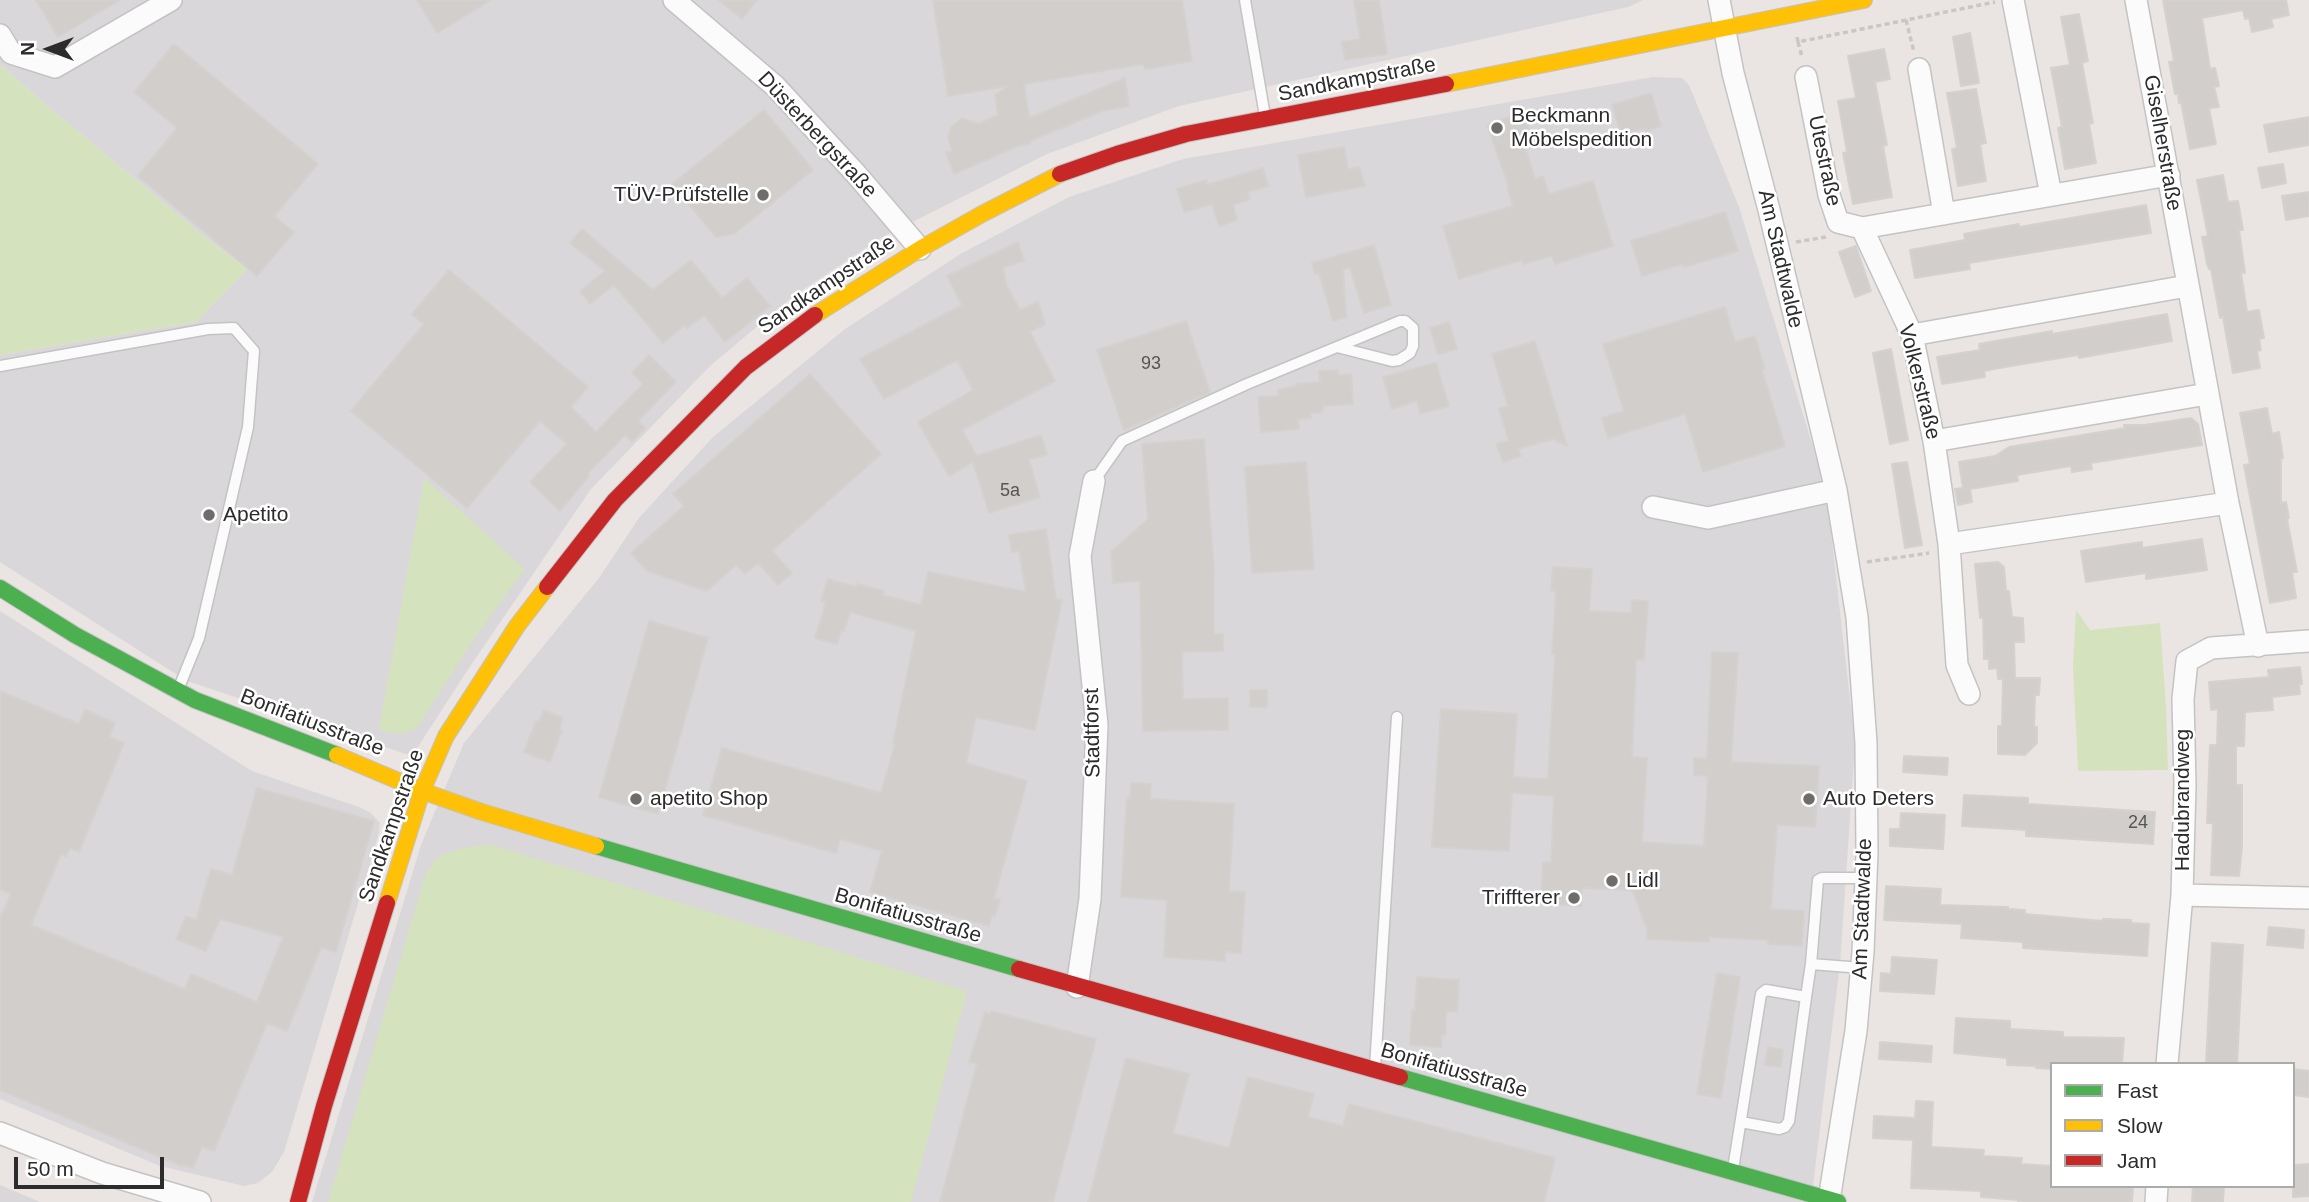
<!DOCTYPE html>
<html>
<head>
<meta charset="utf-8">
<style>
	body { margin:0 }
	#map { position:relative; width:2309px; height:1202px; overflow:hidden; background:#eae5e3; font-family:Arial,sans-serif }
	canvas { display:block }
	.legend { position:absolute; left:2050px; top:1062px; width:245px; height:126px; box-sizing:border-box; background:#fff; border:2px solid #ababab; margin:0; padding:9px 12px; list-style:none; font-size:21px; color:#2c2c2c }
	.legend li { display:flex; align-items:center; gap:14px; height:35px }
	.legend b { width:35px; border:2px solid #ababab }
	.north { position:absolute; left:14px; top:14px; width:70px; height:70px; -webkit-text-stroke:5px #fff; paint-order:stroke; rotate:270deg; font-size:19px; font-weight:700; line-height:28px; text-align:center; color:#2c2c2c }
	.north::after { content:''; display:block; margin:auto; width:24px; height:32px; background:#2c2c2c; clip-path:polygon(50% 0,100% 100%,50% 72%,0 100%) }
	.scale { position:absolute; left:14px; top:1157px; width:150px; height:32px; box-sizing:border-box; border:4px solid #2c2c2c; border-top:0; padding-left:9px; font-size:21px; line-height:24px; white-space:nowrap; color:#2c2c2c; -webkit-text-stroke:5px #fff; paint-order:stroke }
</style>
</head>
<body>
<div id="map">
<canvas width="2309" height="1202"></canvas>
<ul class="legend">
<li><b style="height:9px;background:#4caf50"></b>Fast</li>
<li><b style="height:9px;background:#ffc107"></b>Slow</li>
<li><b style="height:9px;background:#c62828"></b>Jam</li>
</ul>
<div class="north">N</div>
<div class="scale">50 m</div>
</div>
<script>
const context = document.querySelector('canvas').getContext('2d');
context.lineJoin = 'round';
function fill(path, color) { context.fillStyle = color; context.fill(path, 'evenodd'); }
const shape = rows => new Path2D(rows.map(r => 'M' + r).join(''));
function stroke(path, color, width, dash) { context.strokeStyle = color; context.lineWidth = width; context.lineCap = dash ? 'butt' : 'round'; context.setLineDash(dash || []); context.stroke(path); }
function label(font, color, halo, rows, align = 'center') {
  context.font = font + ' Arial,sans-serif'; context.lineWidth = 5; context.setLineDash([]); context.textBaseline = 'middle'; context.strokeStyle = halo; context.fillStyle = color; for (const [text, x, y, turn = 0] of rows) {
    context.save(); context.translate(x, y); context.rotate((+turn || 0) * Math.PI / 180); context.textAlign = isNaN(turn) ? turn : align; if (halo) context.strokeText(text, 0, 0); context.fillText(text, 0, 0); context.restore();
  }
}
const industrial = shape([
	[0,0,1643,0,1628,7,1179,106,1047,154,881,238,791,298,710,366,591,489,467,671,412,756,187,681,0,562,0,355,196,322,247,269,200,233,39,99,0,64],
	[1653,77,1682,78,1689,85,1739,207,1826,489,1855,744,1840,964,1811,1202,312,1202,421,845,464,743,599,578,639,518,713,437,845,329,962,253,1069,197,1183,159],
	[0,611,252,771,359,807,371,813,380,823,379,833,284,1152,272,1172,258,1183,244,1186,160,1166,0,1099],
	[0,1185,40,1202,0,1202]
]);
const green = shape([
	[0,64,39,99,200,233,247,269,196,322,0,355],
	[424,478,525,569,475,637,417,728,405,733,390,733,379,729],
	[2076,610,2090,630,2160,623,2166,706,2168,770,2078,771,2073,667],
	[484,845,492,845,967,991,911,1202,328,1202,426,873,436,859,442,855,463,848]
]);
const building = shape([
	[36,0,120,0,58,37,36,0],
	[417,0,491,0,437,33,417,0],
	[719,0,757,0,742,19,719,0],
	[933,0,1182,0,1192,61,1145,69,1143,64,1024,84,1029,118,1125,78,1129,106,1102,111,1030,141,1030,144,1020,145,954,174,946,153,952,151,948,137,951,127,962,118,978,124,998,115,995,95,1008,86,948,96,933,0],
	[1354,0,1379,0,1387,54,1345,60,1342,42,1360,39,1354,0],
	[2163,0,2286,0,2289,15,2271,19,2273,27,2252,32,2249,18,2245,19,2243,10,2202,18,2210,69,2215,68,2219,86,2214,87,2219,107,2209,108,2216,144,2190,149,2181,102,2179,103,2178,94,2175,94,2169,62,2174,61,2163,0],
	[2079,14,2088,61,2082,63,2093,123,2089,124,2096,163,2065,169,2058,128,2062,127,2051,68,2070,65,2061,17,2079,14],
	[1970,33,1979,83,1961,86,1953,37,1970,33],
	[174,44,318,164,274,216,294,232,257,276,138,176,177,128,134,92,174,44],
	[1884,49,1890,79,1875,82,1887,145,1883,146,1892,197,1853,204,1843,153,1847,152,1838,101,1856,98,1848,56,1884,49],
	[1976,89,1986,143,1980,144,1986,181,1958,186,1952,149,1957,148,1947,93,1976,89],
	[1651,93,1661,126,1646,131,1645,128,1621,135,1612,105,1651,93],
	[764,110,813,170,734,234,716,237,672,184,764,110],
	[1524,112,1532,140,1524,143,1535,179,1543,176,1549,194,1593,181,1613,246,1555,264,1552,256,1523,264,1522,260,1459,279,1443,226,1513,206,1507,187,1509,187,1487,125,1524,112],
	[2309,117,2309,145,2269,152,2264,125,2309,117],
	[1344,147,1348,169,1359,167,1365,186,1306,197,1298,155,1344,147],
	[2283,164,2286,183,2262,188,2258,168,2283,164],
	[1263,168,1268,186,1248,192,1250,199,1233,205,1237,220,1219,226,1212,204,1184,212,1177,189,1206,180,1207,185,1263,168],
	[2223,175,2228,202,2238,201,2243,230,2239,230,2245,273,2241,273,2247,312,2259,310,2264,338,2259,339,2261,350,2257,351,2260,368,2233,373,2223,317,2220,318,2211,269,2209,269,2207,264,2202,237,2208,236,2197,180,2223,175],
	[2309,192,2309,216,2286,220,2282,196,2309,192],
	[2146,205,2151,233,1969,263,1970,269,1915,278,1910,250,1965,240,1964,234,2019,224,2019,227,2146,205],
	[1725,212,1738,251,1684,267,1683,264,1642,276,1631,241,1725,212],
	[582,229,653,290,691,260,722,298,747,278,770,306,725,342,704,315,687,328,685,325,663,343,614,285,590,304,580,291,605,271,570,243,582,229],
	[1018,242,1024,261,1003,267,1006,284,1020,310,1038,302,1045,324,1030,332,1055,381,962,430,977,456,1041,435,1047,454,1029,460,1040,497,989,513,973,462,949,476,918,422,973,390,957,360,884,399,860,359,962,305,947,276,1018,242],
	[1374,245,1391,305,1364,313,1350,268,1343,269,1346,317,1333,321,1319,273,1315,274,1312,263,1374,245],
	[1856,246,1871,291,1855,297,1839,252,1856,246],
	[449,270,588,387,571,407,596,432,643,384,632,373,649,355,676,382,638,421,645,428,632,442,625,435,587,474,589,476,560,511,530,482,567,444,540,421,467,508,351,411,424,324,412,314,449,270],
	[1725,307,1735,342,1755,336,1765,369,1762,370,1785,446,1703,472,1685,414,1608,438,1602,418,1624,411,1603,344,1725,307],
	[2167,314,2172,341,2079,358,2078,355,2005,367,1984,371,1985,377,1942,384,1937,357,1980,350,1979,344,2052,331,2052,334,2167,314],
	[1186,321,1210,392,1124,430,1097,350,1186,321],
	[1449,322,1457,349,1438,354,1430,328,1449,322],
	[1535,341,1567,446,1553,439,1518,449,1521,456,1503,462,1496,444,1509,441,1499,409,1508,406,1492,354,1535,341],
	[1891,349,1908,440,1890,444,1873,353,1891,349],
	[1436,363,1449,406,1420,414,1417,401,1392,409,1383,377,1436,363],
	[1338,370,1338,375,1351,374,1353,404,1323,406,1323,412,1311,413,1311,418,1298,419,1299,429,1261,432,1258,397,1279,396,1278,390,1296,386,1296,384,1320,382,1319,371,1338,370],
	[810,374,881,454,772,551,792,573,778,585,758,563,745,574,736,565,707,591,647,571,631,553,684,506,673,494,810,374],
	[2267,408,2272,434,2279,432,2283,458,2281,459,2281,503,2286,502,2289,518,2287,519,2297,572,2292,572,2296,598,2270,603,2244,465,2250,464,2240,413,2267,408],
	[2191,418,2198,424,2202,445,2091,463,2092,469,2072,472,2071,466,2017,475,2018,481,1970,489,1972,502,1958,505,1955,489,1963,488,1959,462,1995,456,2009,447,2125,428,2124,425,2144,425,2191,418],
	[1204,439,1214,571,1214,634,1223,634,1223,651,1182,652,1183,699,1228,698,1228,730,1143,731,1140,581,1113,583,1111,552,1148,519,1142,444,1204,439],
	[1306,462,1314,569,1252,573,1245,467,1306,462],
	[1907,462,1922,545,1905,548,1892,464,1907,462],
	[1046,529,1056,599,1062,600,1035,730,976,717,966,763,1027,781,994,898,1000,899,995,916,992,914,989,926,870,892,882,851,840,839,836,853,703,815,722,748,881,793,895,744,893,743,916,631,850,612,844,631,841,630,837,644,815,638,826,602,821,601,828,579,856,587,857,584,884,591,883,595,921,605,928,572,1026,592,1019,551,1012,552,1009,535,1046,529],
	[2202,539,2207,570,2146,579,2146,573,2086,582,2081,551,2142,542,2142,548,2202,539],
	[1998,562,2004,567,2006,591,2009,591,2012,617,2023,618,2024,642,2014,642,2015,678,2040,678,2039,695,2035,695,2034,727,2037,727,2037,743,2025,755,1998,754,1998,726,2002,726,2003,679,1998,679,1997,668,1989,669,1989,659,1984,659,1983,618,1980,618,1975,564,1998,562],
	[1553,567,1592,569,1589,611,1631,613,1632,600,1648,601,1644,660,1636,659,1632,757,1647,758,1642,842,1704,846,1708,776,1694,775,1694,758,1707,759,1712,652,1738,653,1731,762,1819,766,1815,827,1777,825,1771,909,1804,911,1802,946,1768,944,1768,940,1709,937,1709,942,1647,939,1647,929,1632,890,1582,888,1581,906,1541,904,1543,862,1551,863,1554,796,1512,793,1509,851,1432,847,1441,709,1517,714,1513,777,1548,779,1555,654,1552,654,1556,591,1551,591,1553,567],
	[649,621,708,638,658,814,599,797,649,621],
	[2300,667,2302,684,2299,684,2300,694,2272,697,2273,710,2245,712,2244,746,2236,746,2236,785,2242,785,2242,847,2239,876,2211,875,2213,823,2207,823,2210,745,2217,745,2218,709,2211,710,2209,682,2269,677,2268,670,2300,667],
	[1250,690,1267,690,1267,707,1250,707,1250,690],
	[0,691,79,724,85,710,115,723,109,737,124,743,79,852,70,848,66,856,61,854,31,925,185,989,191,974,257,1002,283,937,220,919,206,951,176,939,186,916,196,920,211,869,232,875,257,788,374,821,336,952,321,948,287,1031,267,1023,214,1151,202,1146,193,1168,183,1164,182,1166,0,1090,0,918,11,894,0,889,0,691],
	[544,710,563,718,559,730,562,731,550,762,524,752,536,721,539,722,544,710],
	[1904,756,1948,758,1947,775,1903,772,1904,756],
	[1131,783,1151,784,1150,799,1234,804,1229,891,1245,892,1241,953,1225,952,1225,961,1164,957,1167,900,1121,897,1127,798,1130,798,1131,783],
	[1964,795,2028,798,2028,804,2155,812,2153,844,2026,836,2026,830,1962,826,1964,795],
	[1901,813,1945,815,1943,849,1890,846,1890,829,1900,829,1901,813],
	[1886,886,1941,889,1940,905,2008,907,2008,909,2025,910,2025,914,2103,921,2103,919,2131,920,2131,923,2149,924,2147,956,2023,948,2023,942,1961,938,1962,924,1884,920,1886,886],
	[2269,927,2304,930,2303,948,2267,945,2269,927],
	[2212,943,2243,945,2237,1064,2206,1064,2212,943],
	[1892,957,1937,960,1934,994,1880,991,1881,973,1891,974,1892,957],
	[1717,973,1740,977,1721,1098,1697,1094,1717,973],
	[1417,977,1459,980,1457,1012,1446,1011,1446,1035,1442,1035,1441,1047,1410,1045,1412,1010,1415,1010,1417,977],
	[991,1011,1096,1039,1053,1202,940,1202,977,1064,969,1062,985,1012,990,1014,991,1011],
	[1956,1018,2010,1021,2010,1029,2063,1032,2063,1037,2124,1038,2122,1064,2052,1064,2052,1069,2036,1068,2036,1066,2007,1065,2007,1058,1954,1053,1956,1018],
	[1880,1042,1932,1046,1931,1062,1879,1059,1880,1042],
	[1768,1047,1783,1050,1781,1067,1765,1065,1768,1047],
	[1126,1058,1189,1074,1173,1133,1229,1148,1248,1077,1314,1094,1308,1117,1343,1126,1349,1104,1555,1158,1544,1202,1088,1202,1126,1058],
	[2293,1069,2309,1071,2309,1097,2293,1095,2293,1069],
	[1916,1101,1933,1102,1931,1147,1984,1150,1983,1156,2022,1158,2021,1164,2052,1166,2052,1186,2133,1186,2132,1202,2018,1202,2018,1200,1981,1197,1981,1191,1911,1188,1913,1140,1873,1138,1874,1116,1915,1118,1916,1101],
	[2309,1164,2309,1196,2293,1197,2293,1165,2309,1164],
	[2193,1186,2224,1186,2223,1202,2192,1202,2193,1186]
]);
const path = shape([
	[1906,20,1914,52],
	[1797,37,1798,42,1995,2],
	[1798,42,1802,57],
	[1796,242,1826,237],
	[1867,562,1929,553]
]);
const lane = shape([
	[1245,0,1265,116],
	[0,366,208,329,234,328,254,351,248,427,199,638,178,690],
	[1094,481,1122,441,1247,384,1400,321,1405,321,1413,328,1413,346,1410,353,1399,360,1392,361,1337,347],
	[1811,964,1818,880,1822,878,1866,878],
	[1375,1068,1397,717],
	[1741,1122,1779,1129,1785,1127,1789,1121,1806,997],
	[1733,1169,1761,994,1766,990,1806,997,1811,964,1862,968]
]);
const street = shape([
	[674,0,775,86,857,175,920,249],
	[1719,0,1733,73,1769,210,1836,490,1857,617,1866,743,1867,853,1863,952,1856,1031,1829,1200],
	[2013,0,2051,195],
	[2136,0,2228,503,2258,646],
	[0,35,11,53,55,67,171,0],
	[1919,69,1944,214],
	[1806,77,1829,195,1838,222,1862,228,2169,175],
	[1862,228,1912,335,1934,441,1949,544,2228,503],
	[1912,335,2187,286],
	[1934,441,2207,394],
	[1653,507,1708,518,1836,490],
	[1949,544,1957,665,1969,694],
	[2182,895,2309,898],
	[1077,987,1090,899,1097,725,1080,556,1094,481],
	[2167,1064,2182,895,2185,785,2183,699,2187,661,2211,648,2309,641],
	[0,1133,102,1173,200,1202],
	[2156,1202,2157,1186]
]);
const fast = shape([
	[0,588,75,635,195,700,337,755],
	[596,846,1019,969],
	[1400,1077,1838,1202]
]);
const slow = shape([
	[1446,84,1864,0],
	[815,315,920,249,982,214,1060,174],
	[337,755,422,791,482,812,596,846],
	[387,903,422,791,446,736,517,626,547,587]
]);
const jam = shape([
	[1060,174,1117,154,1186,134,1446,84],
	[547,587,615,500,746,367,815,315],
	[1019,969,1400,1077],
	[298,1202,324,1106,387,903]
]);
const markers = [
	[1497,128,7,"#6e6d6c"],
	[763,195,7,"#6e6d6c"],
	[209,515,7,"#6e6d6c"],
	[636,799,7,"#6e6d6c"],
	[1809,799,7,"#6e6d6c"],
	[1612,881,7,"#6e6d6c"],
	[1574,898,7,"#6e6d6c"]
];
const numberNames = [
	["93",1151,364],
	["5a",1010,491],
	["24",2138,823]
];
const streetNames = [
	["Sandkampstraße",1357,80,-11],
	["Düsterbergstraße",817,135,47],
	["Giselherstraße",2162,143,80],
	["Utestraße",1824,161,78],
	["Am Stadtwalde",1780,259,77],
	["Sandkampstraße",827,285,-34],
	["Volkerstraße",1919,382,76],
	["Bonifatiusstraße",312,723,21],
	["Stadtforst",1093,733,-91],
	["Hadubrandweg",2183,800,-90],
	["Sandkampstraße",392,826,-71],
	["Am Stadtwalde",1863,909,-88],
	["Bonifatiusstraße",908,916,16],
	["Bonifatiusstraße",1454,1071,16]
];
const poiNames = [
	["Beckmann",1511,116],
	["Möbelspedition",1511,140],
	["TÜV-Prüfstelle",749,195,"right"],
	["Apetito",223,515],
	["apetito Shop",650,799],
	["Auto Deters",1823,799],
	["Lidl",1626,881],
	["Triffterer",1560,898,"right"]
];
fill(industrial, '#d9d7da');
fill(green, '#d5e2be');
fill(building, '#d1cecc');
stroke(building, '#d5d1cf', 2);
stroke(lane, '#c4c3c3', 13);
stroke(street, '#c4c3c3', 24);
stroke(fast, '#c4c3c3', 18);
stroke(slow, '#c4c3c3', 18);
stroke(jam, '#c4c3c3', 18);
stroke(path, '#c7c7c6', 3.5, [5, 3.5]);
stroke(lane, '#fcfbfb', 10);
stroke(street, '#fcfbfb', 21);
stroke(fast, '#4caf50', 16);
stroke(slow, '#ffc107', 16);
stroke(jam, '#c62828', 16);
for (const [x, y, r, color] of markers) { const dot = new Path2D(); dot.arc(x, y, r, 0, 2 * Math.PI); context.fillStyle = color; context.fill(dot); stroke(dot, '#fff', 2.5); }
label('18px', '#565555', null, numberNames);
label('21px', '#2c2c2c', '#fff', streetNames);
label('21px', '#2c2c2c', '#fff', poiNames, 'left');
</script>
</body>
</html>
